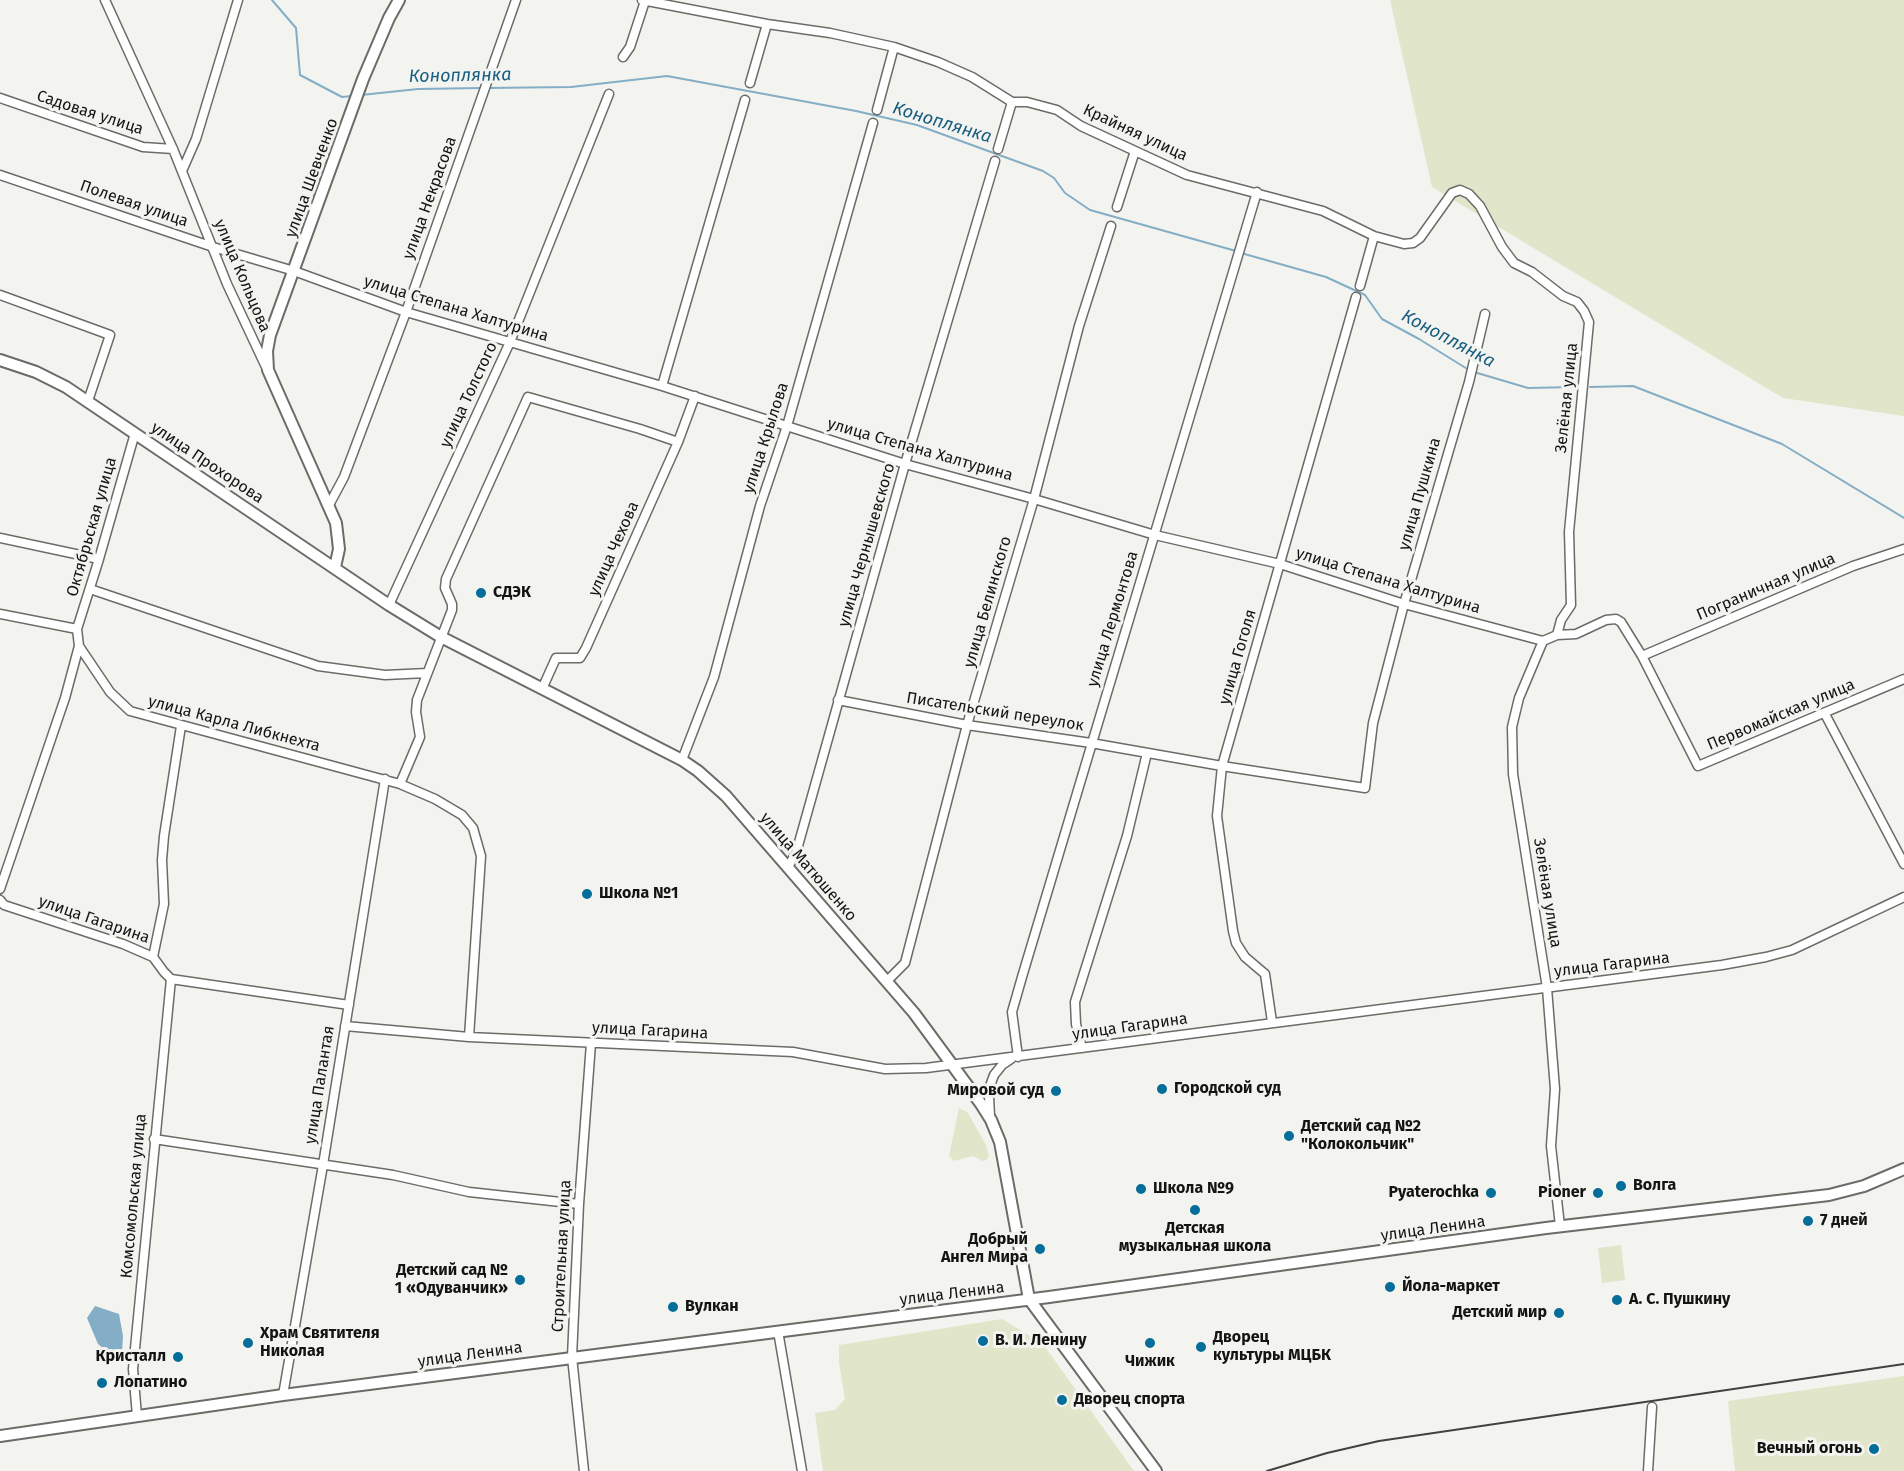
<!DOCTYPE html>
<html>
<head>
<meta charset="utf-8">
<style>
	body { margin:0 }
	canvas { display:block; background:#f3f4ef }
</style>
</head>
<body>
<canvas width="1904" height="1471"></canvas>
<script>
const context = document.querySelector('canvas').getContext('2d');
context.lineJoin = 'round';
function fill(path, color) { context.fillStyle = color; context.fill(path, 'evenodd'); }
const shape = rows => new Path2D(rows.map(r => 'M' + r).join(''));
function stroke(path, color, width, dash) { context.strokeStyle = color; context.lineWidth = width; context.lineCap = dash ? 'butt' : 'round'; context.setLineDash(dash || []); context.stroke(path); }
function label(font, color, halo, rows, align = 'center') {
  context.font = font + ' "Fira Sans",sans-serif'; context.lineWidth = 6; context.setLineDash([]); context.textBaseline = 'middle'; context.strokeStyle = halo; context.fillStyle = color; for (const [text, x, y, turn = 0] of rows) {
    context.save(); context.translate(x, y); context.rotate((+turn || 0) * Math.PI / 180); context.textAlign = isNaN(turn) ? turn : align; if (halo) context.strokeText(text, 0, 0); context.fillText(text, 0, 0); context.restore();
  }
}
const green = shape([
	[1390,0,1904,0,1904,416,1783,398,1432,187],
	[959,1108,968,1113,986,1145,989,1157,986,1160,983,1161,973,1156,954,1161,949,1156],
	[1621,1245,1625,1280,1602,1283,1598,1248],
	[1002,1319,1043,1344,1134,1471,823,1471,815,1413,835,1410,845,1399,839,1363,839,1345],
	[1904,1376,1904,1471,1735,1471,1728,1401]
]);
const water = shape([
	[95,1306,119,1314,123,1336,122,1353,105,1350,98,1344,87,1318]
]);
const stream = shape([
	[272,0,296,28,300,75,342,97,352,96],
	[486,88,571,87,667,76,856,111,917,125,1043,171,1054,178,1065,193,1090,210,1236,251],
	[361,95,418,89,481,88],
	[1241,253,1326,277,1365,295,1382,319,1419,339,1469,370],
	[1474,372,1528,388,1575,387],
	[1590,387,1633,386,1782,444,1904,518]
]);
const minor = shape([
	[105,0,173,149,227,284,266,367],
	[642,0,767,24,830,33,894,47,938,62,972,77,1012,102,1027,102,1057,110,1081,126,1187,175,1323,211,1374,236,1404,244,1413,243,1420,238,1452,193,1460,190,1469,194,1480,206,1502,247,1514,263,1532,272,1563,296,1577,302,1584,311,1589,322,1569,532,1571,605,1561,620,1557,635],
	[623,57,630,47,645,1],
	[750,83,767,24],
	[0,98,143,147,173,149],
	[877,110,894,47],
	[998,149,1012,102],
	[182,171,196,139,238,0],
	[0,175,213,247,294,271,406,312,662,386,905,464,1034,499,1155,535,1280,564,1404,604,1543,641],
	[1117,207,1135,151],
	[1360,286,1374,236],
	[0,295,110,335,88,401],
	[662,386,745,100],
	[135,433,99,559,77,629,79,646,110,692,130,711,400,784,435,799,462,815,473,828,481,856,469,1037],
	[329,505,344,477,406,312,516,0],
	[0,538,99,559],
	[90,589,318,666,385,675,427,673],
	[389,605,510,342,609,94],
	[0,614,77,629],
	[1543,641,1519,698,1512,727,1513,774,1547,988,1555,1089,1551,1146,1560,1226],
	[1543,641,1557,635,1576,634,1606,620,1616,619,1621,622,1642,656,1698,766,1904,679],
	[1642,656,1853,566,1904,549],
	[542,689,556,658,580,658,586,648,678,442,695,396],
	[838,700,967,725,1091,743,1222,766,1365,788,1373,723,1404,604,1469,382,1485,314],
	[1825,714,1904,864],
	[682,760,714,677,760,506,787,426,873,123],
	[400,784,420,737,416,712,417,700,452,610,452,604,445,588,446,579,528,397,640,429,678,442],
	[788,867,796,853,905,464,995,161],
	[0,889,65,698,79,646],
	[0,900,4,905,123,944,153,957,164,972,171,979,349,1005],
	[153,957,164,904,162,860,164,836,181,726],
	[887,981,905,963,967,725,1034,499,1079,326,1111,226],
	[1272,1022,1265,974,1245,957,1236,943,1233,931,1217,816,1222,766,1356,297],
	[345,1026,469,1037,793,1052,885,1069,926,1068,1722,965,1766,957,1792,950,1904,897],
	[1082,1048,1076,1024,1075,1002,1127,836,1147,753],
	[1018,1057,1012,1012,1022,977,1257,192],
	[990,1116,989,1097,990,1086,994,1075,1002,1065,1011,1059],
	[154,1139,393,1175,469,1192,579,1204],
	[778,1331,802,1471],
	[283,1395,323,1165,385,779],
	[137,1416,133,1369,171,979],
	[584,1471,572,1357,579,1204,591,1043],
	[1648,1471,1652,1407]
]);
const major = shape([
	[0,360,36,372,66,387,389,605,441,637,682,760,698,771,726,796,914,1013,981,1104,991,1120,1000,1142,1029,1299,1156,1471],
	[335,567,339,549,336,523,268,370,267,351,270,335,363,79,389,18,399,0],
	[0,1436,283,1395,1049,1297,1546,1228,1829,1195,1864,1186,1904,1169]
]);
const rail = shape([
	[1267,1471,1327,1453,1379,1441,1904,1364]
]);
const markers = [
	[481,593,6,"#046d9a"],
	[587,894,6,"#046d9a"],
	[1162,1089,6,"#046d9a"],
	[1056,1091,6,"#046d9a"],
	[1289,1136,6,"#046d9a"],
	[1621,1186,6,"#046d9a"],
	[1141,1189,6,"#046d9a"],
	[1491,1193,6,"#046d9a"],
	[1598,1193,6,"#046d9a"],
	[1195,1210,6,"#046d9a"],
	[1808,1221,6,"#046d9a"],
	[1040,1249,6,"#046d9a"],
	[520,1280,6,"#046d9a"],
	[1390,1287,6,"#046d9a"],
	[1617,1300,6,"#046d9a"],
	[673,1307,6,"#046d9a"],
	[1559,1313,6,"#046d9a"],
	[983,1341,6,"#046d9a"],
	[248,1343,6,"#046d9a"],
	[1150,1343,6,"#046d9a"],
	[1201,1347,6,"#046d9a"],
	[178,1357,6,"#046d9a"],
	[102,1383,6,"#046d9a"],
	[1062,1400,6,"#046d9a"],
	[1874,1449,6,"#046d9a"]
];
const streetNames = [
	["Садовая улица",90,113,18],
	["Крайняя улица",1135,133,25],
	["улица Шевченко",312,178,-70],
	["улица Некрасова",430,198,-70],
	["Полевая улица",134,204,19],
	["улица Кольцова",242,276,67],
	["улица Степана Халтурина",456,309,17],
	["улица Толстого",469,395,-65],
	["Зелёная улица",1567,398,-84],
	["улица Крылова",766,438,-72],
	["улица Степана Халтурина",920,450,16],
	["улица Прохорова",207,463,34],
	["улица Пушкина",1420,494,-74],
	["Октябрьская улица",92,527,-74],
	["улица Чернышевского",867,545,-74],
	["улица Чехова",614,549,-66],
	["улица Степана Халтурина",1388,581,17],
	["Пограничная улица",1766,587,-23],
	["улица Белинского",988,602,-74],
	["улица Лермонтова",1113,619,-73],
	["улица Гоголя",1238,657,-74],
	["Писательский переулок",995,712,9],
	["Первомайская улица",1781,715,-23],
	["улица Карла Либкнехта",234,724,15],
	["улица Матюшенко",808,867,49],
	["Зелёная улица",1547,893,81],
	["улица Гагарина",94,920,19],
	["улица Гагарина",1612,965,-7],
	["улица Гагарина",1130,1027,-8],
	["улица Гагарина",650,1031,3],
	["улица Палантая",320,1085,-81],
	["Комсомольская улица",134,1196,-85],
	["улица Ленина",1433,1229,-8],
	["Строительная улица",562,1256,-87],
	["улица Ленина",952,1294,-7],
	["улица Ленина",470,1355,-8]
];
const poiNames = [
	["СДЭК",493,593],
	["Школа №1",599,894],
	["Городской суд",1174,1089],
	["Мировой суд",1044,1091,"right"],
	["Детский сад №2",1301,1127],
	["\"Колокольчик\"",1301,1145],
	["Волга",1633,1186],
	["Школа №9",1153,1189],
	["Pyaterochka",1479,1193,"right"],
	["Pioner",1586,1193,"right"],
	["7 дней",1820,1221],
	["Детская",1195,1229,"center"],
	["музыкальная школа",1195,1247,"center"],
	["Добрый",1028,1240,"right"],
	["Ангел Мира",1028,1258,"right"],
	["Детский сад №",508,1271,"right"],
	["1 «Одуванчик»",508,1289,"right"],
	["Йола-маркет",1402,1287],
	["А. С. Пушкину",1629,1300],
	["Вулкан",685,1307],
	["Детский мир",1547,1313,"right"],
	["Храм Святителя",260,1334],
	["Николая",260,1352],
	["Дворец",1213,1338],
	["культуры МЦБК",1213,1356],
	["В. И. Ленину",995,1341],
	["Кристалл",166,1357,"right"],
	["Чижик",1150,1362,"center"],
	["Лопатино",114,1383],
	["Дворец спорта",1074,1400],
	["Вечный огонь",1862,1449,"right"]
];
const waterNames = [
	["Коноплянка",460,76,-1],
	["Коноплянка",942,123,17],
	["Коноплянка",1448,339,28]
];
fill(green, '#e1e5c9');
fill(water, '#84adc6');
stroke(stream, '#84adc6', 2);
stroke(minor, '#6b6c67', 11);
stroke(major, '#6b6c67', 14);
stroke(minor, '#fff', 8);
stroke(major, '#fff', 10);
stroke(rail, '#41413f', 2);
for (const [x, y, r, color] of markers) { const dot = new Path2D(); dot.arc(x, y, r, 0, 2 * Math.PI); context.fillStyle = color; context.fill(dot); stroke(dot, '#f3f4ef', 2); }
label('16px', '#141412', '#f3f4ef', streetNames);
label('bold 16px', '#141412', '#f3f4ef', poiNames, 'left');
label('italic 18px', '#185d80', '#f3f4ef', waterNames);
</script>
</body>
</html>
